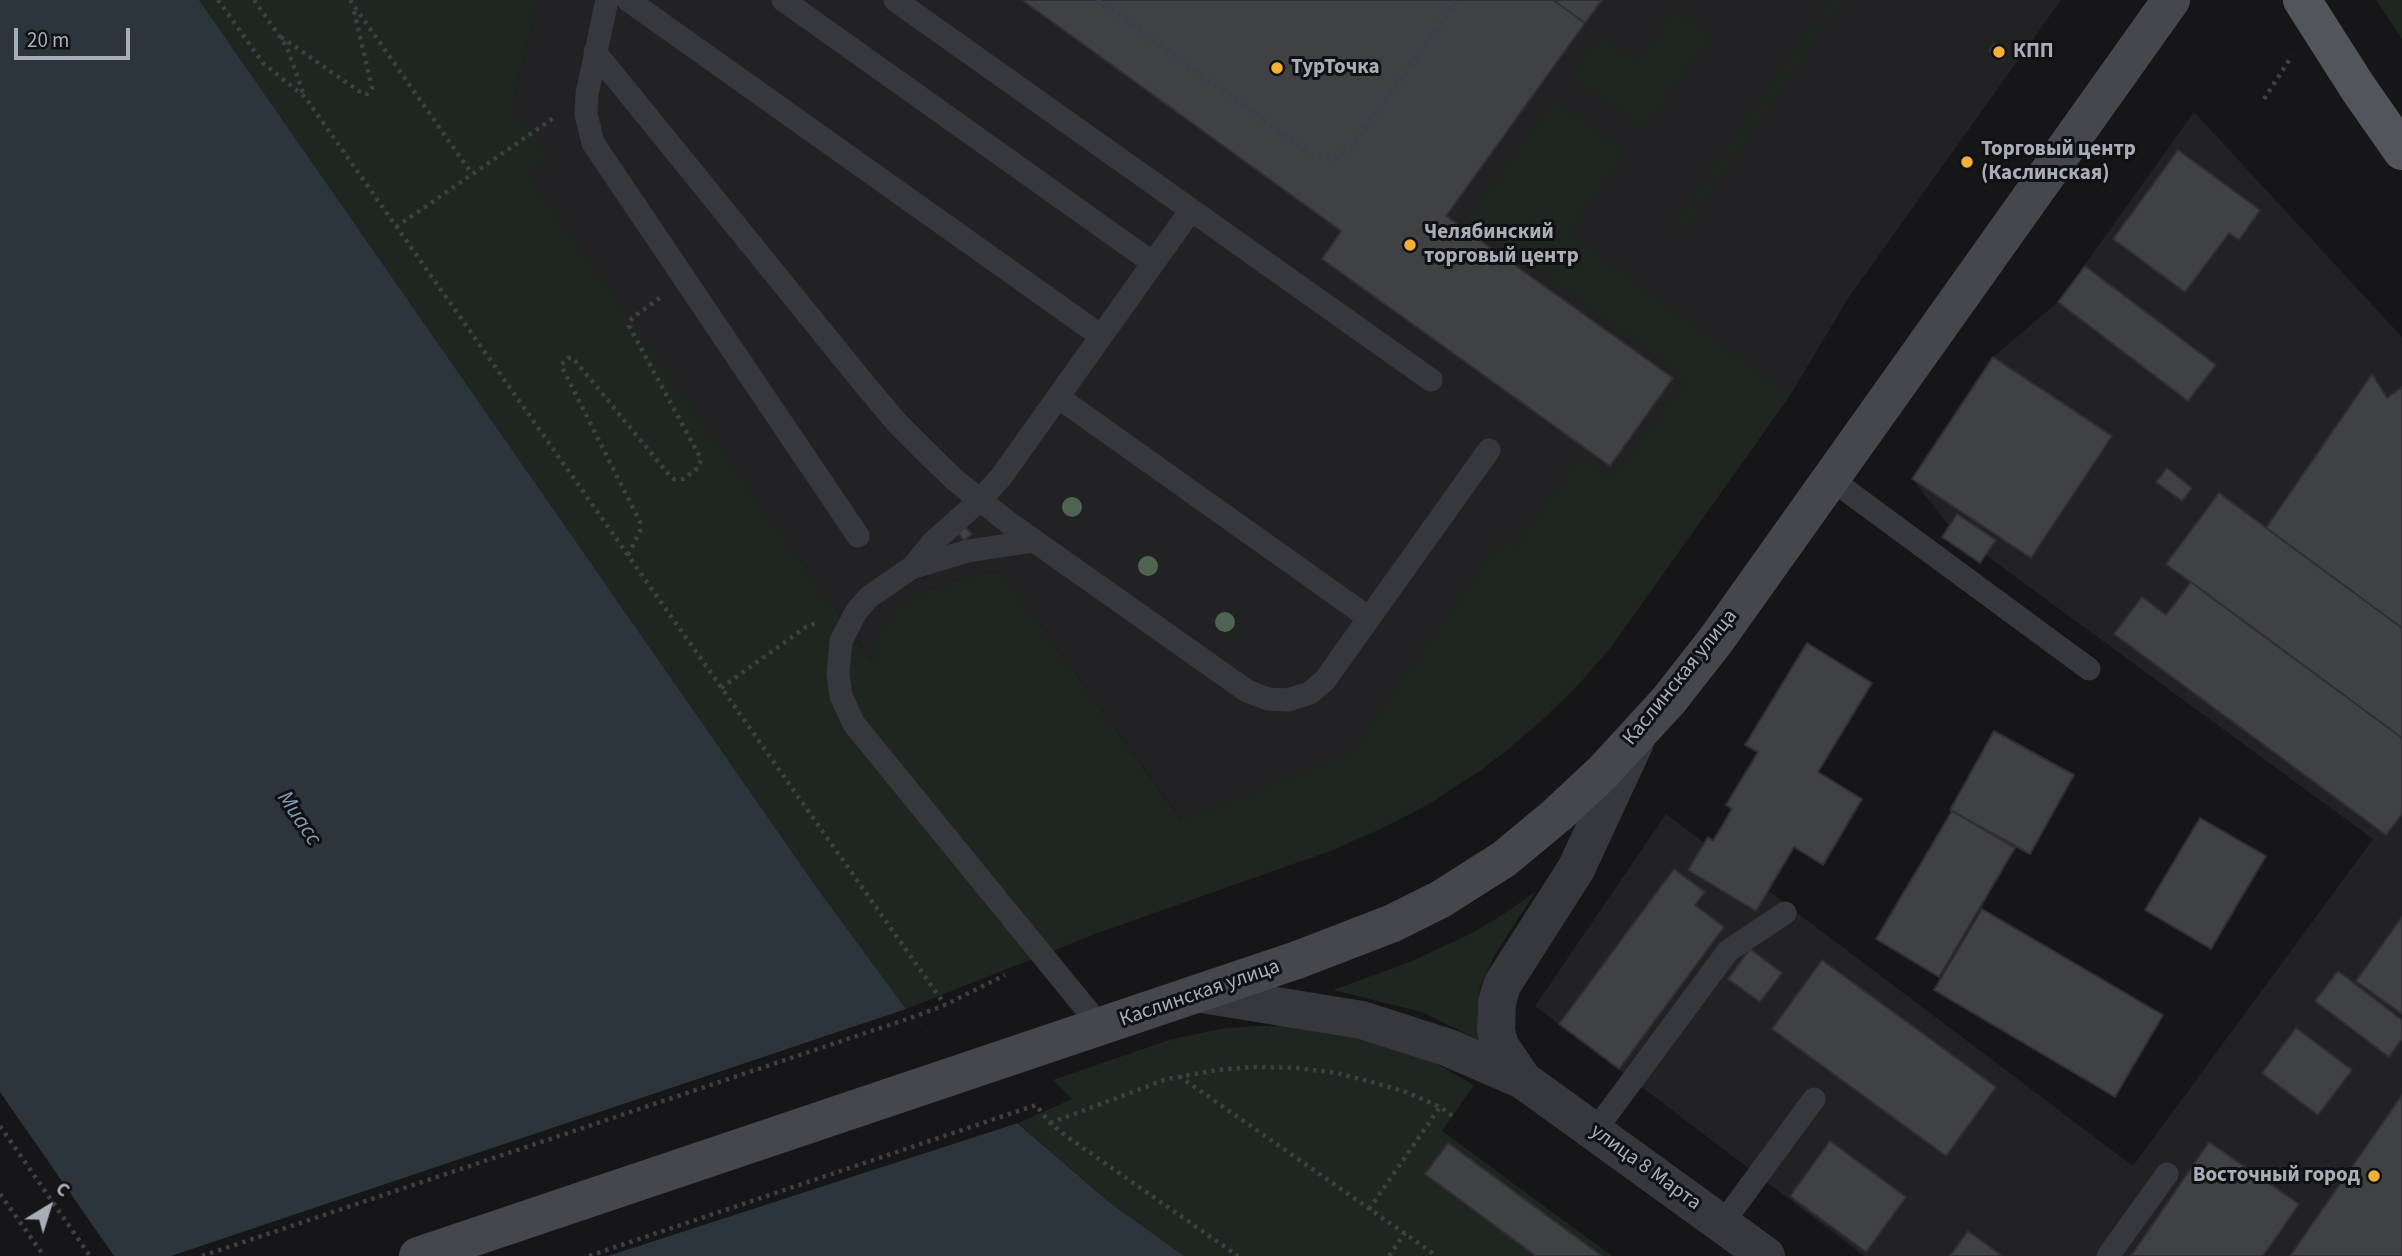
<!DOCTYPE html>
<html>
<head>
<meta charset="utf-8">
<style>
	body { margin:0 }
	#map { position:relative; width:2402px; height:1256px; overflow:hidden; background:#161618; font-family:"Source Sans 3",sans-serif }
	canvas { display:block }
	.north { position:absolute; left:14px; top:1172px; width:70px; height:70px; -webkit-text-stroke:5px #111113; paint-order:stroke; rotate:38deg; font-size:19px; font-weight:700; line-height:28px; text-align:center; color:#a8adb8 }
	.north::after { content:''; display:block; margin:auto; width:24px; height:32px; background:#a8adb8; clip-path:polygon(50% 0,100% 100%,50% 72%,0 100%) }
	.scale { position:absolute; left:14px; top:28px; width:116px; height:32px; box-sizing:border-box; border:4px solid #a8adb8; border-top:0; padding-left:9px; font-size:21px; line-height:24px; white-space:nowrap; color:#a8adb8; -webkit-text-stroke:5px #111113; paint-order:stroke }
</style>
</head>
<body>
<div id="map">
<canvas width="2402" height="1256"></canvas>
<div class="north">С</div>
<div class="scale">20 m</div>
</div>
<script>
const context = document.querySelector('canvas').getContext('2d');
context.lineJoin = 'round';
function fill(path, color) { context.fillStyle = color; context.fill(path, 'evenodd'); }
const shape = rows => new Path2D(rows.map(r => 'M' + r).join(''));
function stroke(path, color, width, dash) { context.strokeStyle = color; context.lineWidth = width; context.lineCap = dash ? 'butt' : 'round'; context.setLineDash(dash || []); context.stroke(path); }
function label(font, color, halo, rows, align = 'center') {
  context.font = font + ' "Source Sans 3",sans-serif'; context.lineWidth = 6; context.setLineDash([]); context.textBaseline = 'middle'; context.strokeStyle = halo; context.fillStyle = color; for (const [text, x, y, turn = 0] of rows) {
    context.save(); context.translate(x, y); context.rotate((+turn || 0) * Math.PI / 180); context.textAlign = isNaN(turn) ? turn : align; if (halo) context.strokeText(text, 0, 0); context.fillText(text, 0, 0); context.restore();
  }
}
const built = shape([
	[539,0,2061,0,1847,300,1791,394,1611,647,1577,686,1508,750,1433,802,1381,829,1333,850,1229,886,1003,573,981,572,928,590,908,600,875,643,874,664,529,175,512,104],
	[2194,112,2402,337,2402,1256,1864,1256,1535,1006,1666,814,2133,1166,2373,839,1953,531,1912,479,1993,357,2058,302]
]);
const green = shape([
	[199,0,539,0,512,104,551,159,530,175,873,663,875,643,883,625,897,608,908,600,928,590,981,572,1003,573,1181,820,1350,752,1502,537,1514,546,1580,456,1612,478,1685,379,1466,219,1554,98,1628,152,1570,233,1791,394,1611,647,1577,686,1538,724,1480,771,1412,813,1333,850,1095,934,906,1009,817,888],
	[1829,0,1845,0,1684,232,1680,235,1675,234,1672,228,1673,224],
	[2376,0,2402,0,2402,39],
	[1675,8,1713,36,1644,131,1569,77,1601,34,1637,60],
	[1536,891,1494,956,1480,986,1477,1015,1483,1042,1422,1012,1333,990,1410,962,1470,934,1504,914],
	[1255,1026,1287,1026,1357,1036,1437,1064,1474,1085,1442,1131,1612,1256,1184,1256,1109,1202,1018,1123,1072,1099,1053,1080,1172,1039,1220,1029]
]);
const water = shape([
	[0,0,199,0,817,888,906,1009,965,1074,1009,1116,1109,1202,1184,1256,114,1256,0,1092]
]);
const pier = shape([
	[906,1009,965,1074,1018,1123,608,1256,171,1256]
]);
const building = shape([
	[1022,0,1553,0,1585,23,1446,216,1673,378,1610,466,1322,259,1341,231,1022,0],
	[1553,0,1602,0,1585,23,1553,0],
	[1994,44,2007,53,2003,60,1989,51,1994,44],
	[2178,150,2260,210,2239,240,2229,233,2185,292,2113,239,2178,150],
	[2085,266,2216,365,2188,401,2058,302,2085,266],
	[1993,357,2112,436,2031,558,1912,479,1993,357],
	[2372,374,2387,398,2402,387,2402,628,2266,528,2372,374],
	[2167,468,2192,488,2182,501,2156,482,2167,468],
	[2219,493,2402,628,2402,738,2166,564,2219,493],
	[1957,514,1996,540,1980,563,1942,537,1957,514],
	[965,527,972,534,964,541,958,533,965,527],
	[2191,582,2402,738,2402,814,2386,835,2114,634,2142,597,2166,615,2191,582],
	[1807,643,1872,683,1818,772,1862,799,1823,865,1794,847,1756,911,1688,870,1708,837,1713,841,1732,809,1726,805,1758,752,1745,745,1807,643],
	[1994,731,2074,775,2030,854,1950,810,1994,731],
	[1952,811,2015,848,1939,977,1876,939,1952,811],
	[2200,818,2266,856,2211,949,2145,910,2200,818],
	[1674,869,1705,892,1695,905,1724,927,1619,1069,1559,1024,1674,869],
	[1982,909,2163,1015,2115,1097,1934,990,1982,909],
	[2402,917,2402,1014,2356,981,2402,917],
	[1750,949,1782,973,1760,1002,1728,979,1750,949],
	[1822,960,1996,1087,1946,1156,1772,1029,1822,960],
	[2338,971,2402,1020,2402,1039,2389,1057,2315,1001,2338,971],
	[2296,1028,2352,1070,2318,1115,2262,1073,2296,1028],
	[2402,1095,2402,1256,2290,1256,2402,1095],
	[1830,1141,1906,1197,1866,1252,1790,1196,1830,1141],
	[2209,1142,2299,1204,2263,1256,2131,1256,2209,1142],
	[1448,1143,1602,1256,1536,1256,1425,1174,1448,1143],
	[1968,1231,2002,1256,1950,1256,1968,1231]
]);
const path = shape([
	[218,0,263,63,305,97,945,1005],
	[254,0,287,47,304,96],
	[350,0,472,174],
	[1097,0,1313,155,1329,159,1337,157,1352,147,1458,0],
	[281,37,363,94,367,94,372,88,353,7],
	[2264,99,2292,56],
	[396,227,555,117],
	[628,555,640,531,640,522,561,365,568,358,573,358,670,476,674,479,683,479,698,468,701,459,629,326,632,318,661,297],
	[721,688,806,627,816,623],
	[1179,1076,1437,1256],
	[1050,1123,1167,1079,1217,1070,1254,1067,1297,1068,1337,1073,1379,1084,1406,1092,1440,1107,1455,1118],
	[0,1126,90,1256],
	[0,1194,44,1256],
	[1369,1209,1440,1107],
	[202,1256,913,1017,945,1005,1005,975],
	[589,1256,1036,1105,1050,1123,1066,1136,1238,1256],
	[1389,1256,1405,1233]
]);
const lane = shape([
	[607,0,587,94,586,114,593,143,858,536],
	[628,0,1101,336],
	[783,0,1153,263],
	[895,0,1431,380],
	[595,52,866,386,898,424,926,452,955,480,1009,523,1247,691,1268,699,1288,700,1310,693,1325,680,1489,450],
	[1058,397,1369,618],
	[1831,479,2089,669],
	[1034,541,968,551,911,568,869,597,856,612,841,641,838,674,841,696,854,724,1101,1027],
	[912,568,933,542,980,500,1001,477,1191,210],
	[1594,1132,1728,951,1785,913],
	[1722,1224,1814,1099],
	[2108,1256,2167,1174]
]);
const street = shape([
	[1202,994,1362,1020,1449,1048,1523,1080,1500,1046,1496,1031,1497,1002,1502,985,1576,869,1635,742],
	[1523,1080,1766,1256]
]);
const secondary = shape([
	[418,1256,1297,960,1393,923,1441,899,1504,859,1557,815,1603,772,1669,700,1716,640,2171,0]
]);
const primary = shape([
	[2302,0,2358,88,2402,151]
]);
const trees = [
	[1072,507],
	[1148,566],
	[1225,622]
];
const markers = [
	[1999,52,7,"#f2b134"],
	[1277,68,7,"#f2b134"],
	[1967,162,7,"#f2b134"],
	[1410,245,7,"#f2b134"],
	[2374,1176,7,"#f2b134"]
];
const poiNames = [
	["КПП",2013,52],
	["ТурТочка",1291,68],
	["Торговый центр",1981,150],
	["(Каслинская)",1981,174],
	["Челябинский",1424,233],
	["торговый центр",1424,257],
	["Восточный город",2360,1176,"right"]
];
const streetNames = [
	["Каслинская улица",1681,678,-51],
	["Каслинская улица",1200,994,-19],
	["улица 8 Марта",1645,1168,36]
];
const waterNames = [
	["Миасс",298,819,56]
];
fill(built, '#222225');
fill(green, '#1e261f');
fill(water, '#2c353c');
fill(pier, '#161618');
fill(building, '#404145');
stroke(building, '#303034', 2);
stroke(path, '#3d3f44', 4.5, [3.5, 5]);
stroke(lane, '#37383d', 23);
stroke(street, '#37383d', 38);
stroke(secondary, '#45474d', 38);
stroke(primary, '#53555c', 38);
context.fillStyle = '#506452';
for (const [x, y] of trees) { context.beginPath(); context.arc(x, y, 10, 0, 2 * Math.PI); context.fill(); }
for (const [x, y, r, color] of markers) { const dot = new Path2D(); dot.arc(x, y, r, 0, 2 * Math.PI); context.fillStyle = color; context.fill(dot); stroke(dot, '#111113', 2.5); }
label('bold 21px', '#a8adb8', '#111113', poiNames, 'left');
label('21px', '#a8adb8', '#111113', streetNames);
label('italic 23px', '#7f9bb3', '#111113', waterNames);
</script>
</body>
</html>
